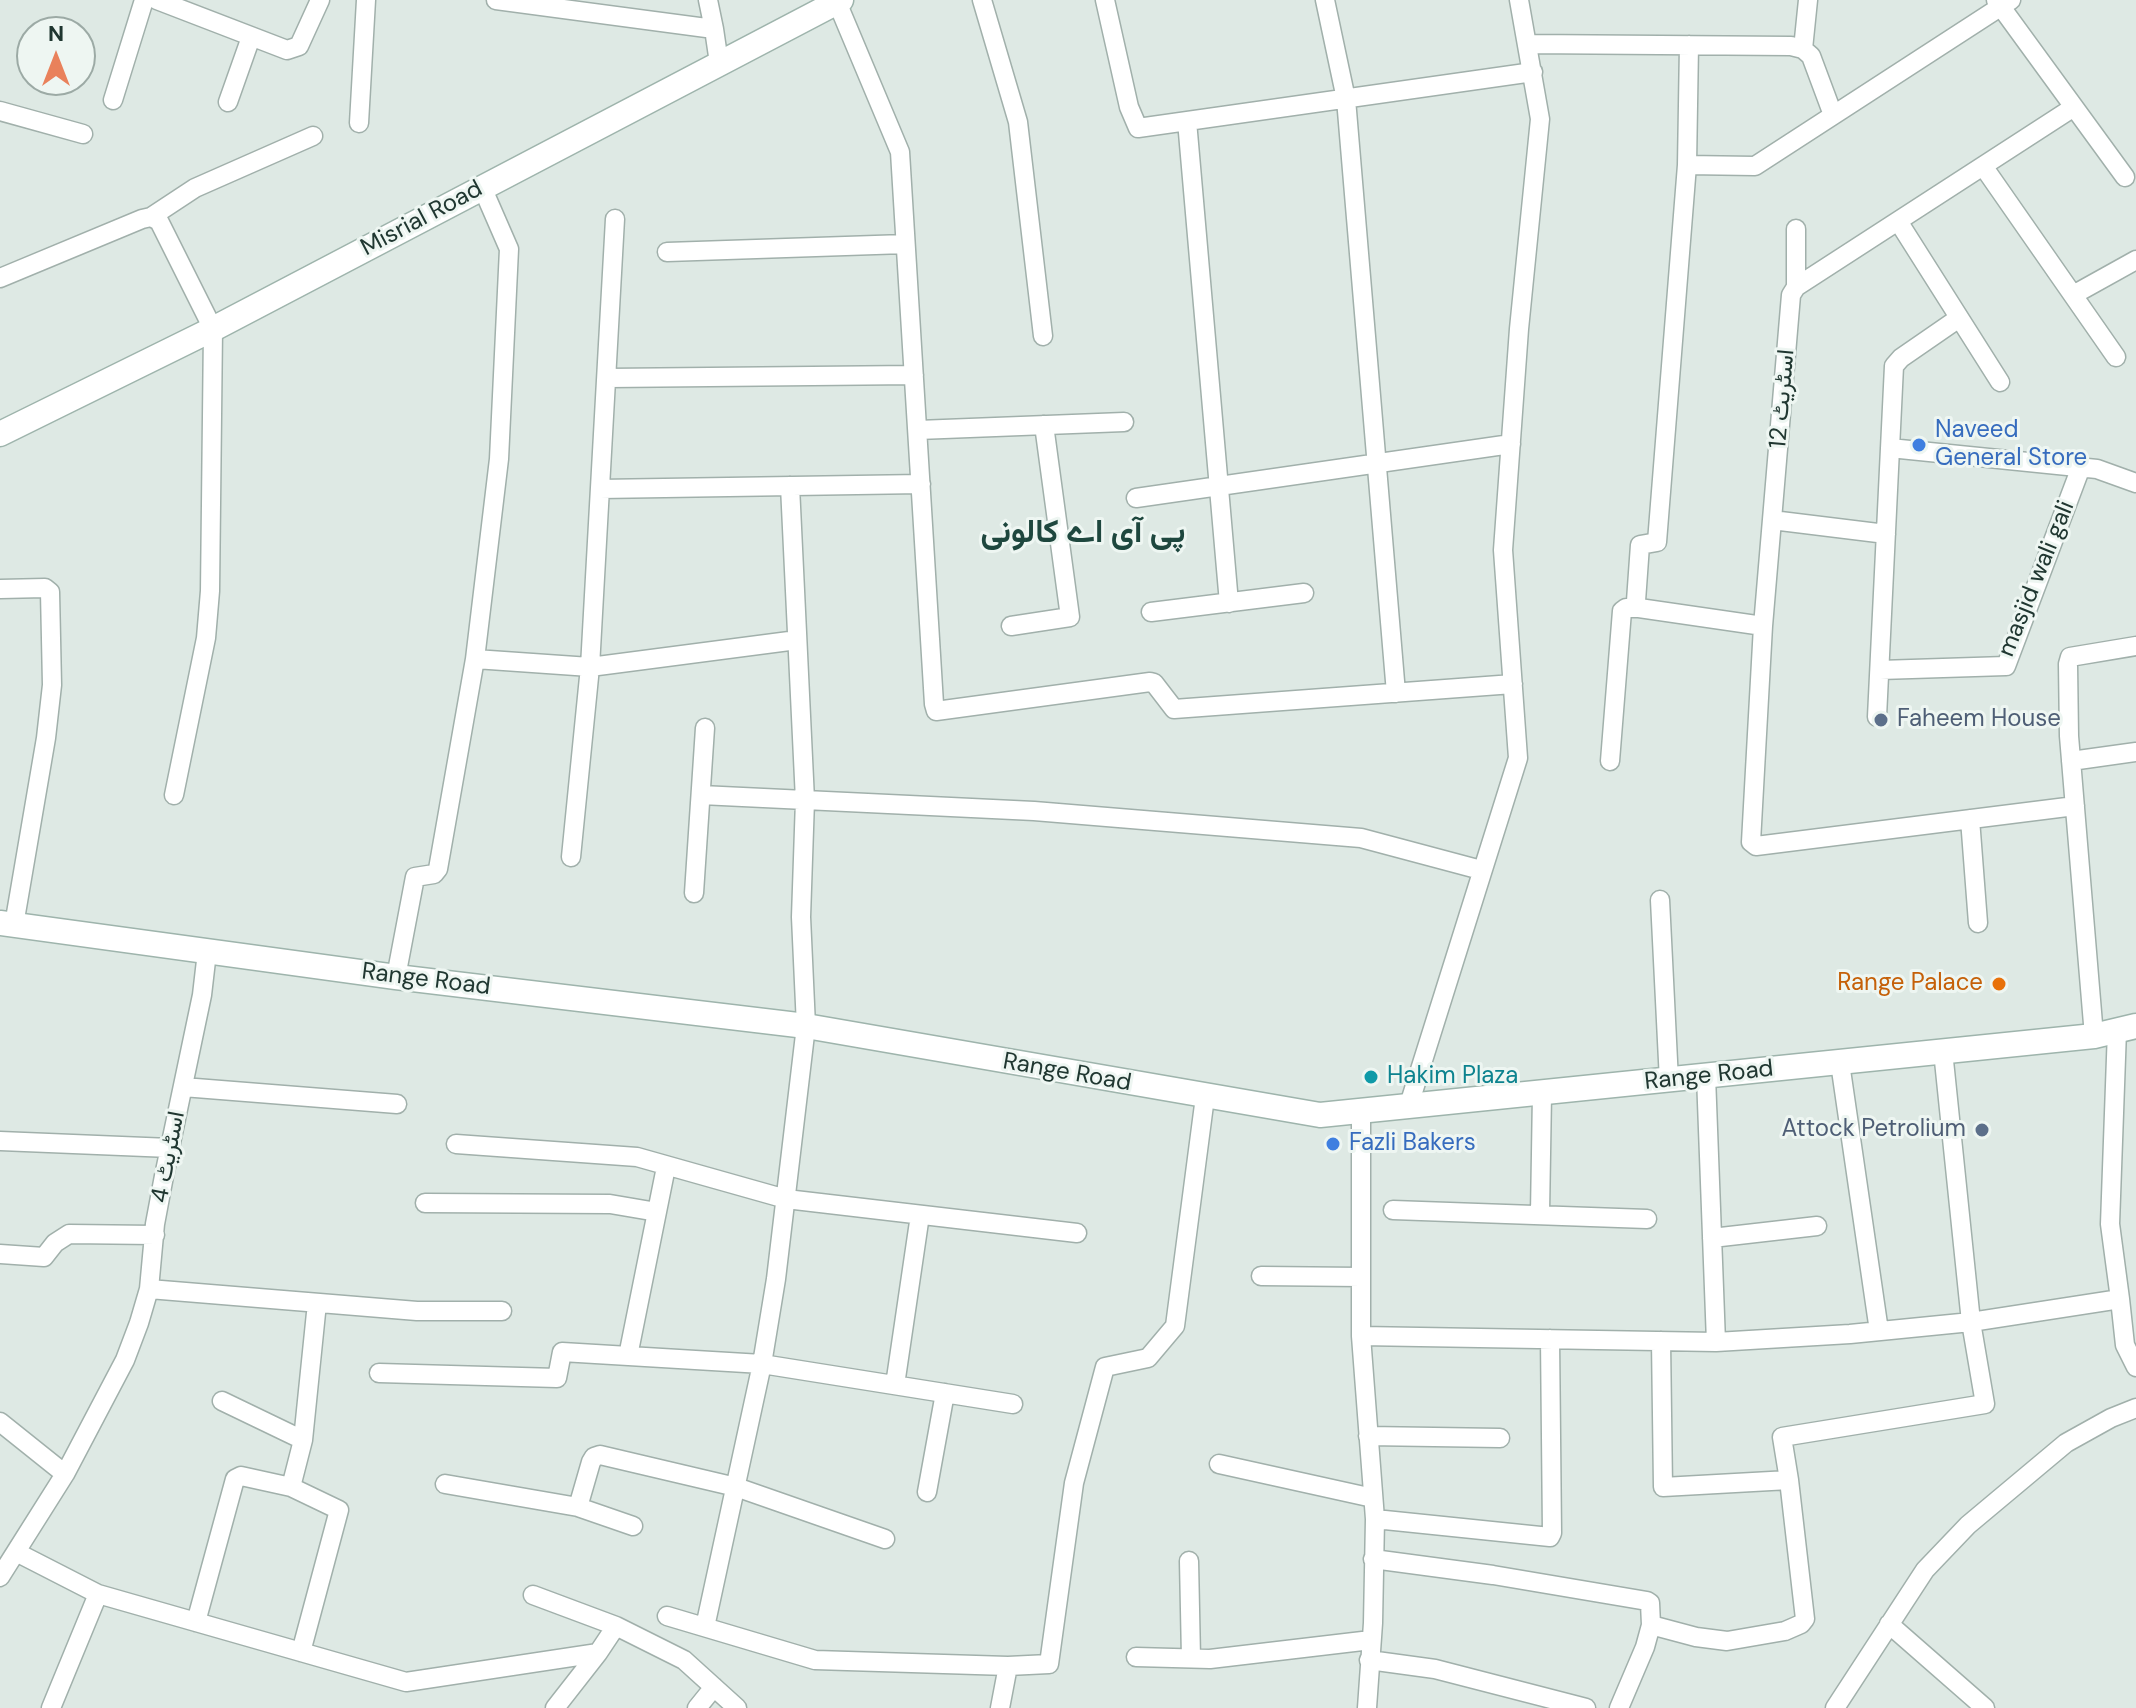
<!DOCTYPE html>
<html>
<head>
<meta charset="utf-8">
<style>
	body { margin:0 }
	#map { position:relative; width:2136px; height:1708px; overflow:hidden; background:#dee9e4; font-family:"DM Sans",sans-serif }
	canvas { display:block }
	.north { position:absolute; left:16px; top:16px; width:80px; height:80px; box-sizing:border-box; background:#eef6f2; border:2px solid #9caaa5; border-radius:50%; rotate:0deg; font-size:22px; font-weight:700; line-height:32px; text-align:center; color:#203731 }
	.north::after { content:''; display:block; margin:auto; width:28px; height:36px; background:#e9815b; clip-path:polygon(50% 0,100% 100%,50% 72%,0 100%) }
</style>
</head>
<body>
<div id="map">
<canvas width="2136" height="1708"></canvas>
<div class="north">N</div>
</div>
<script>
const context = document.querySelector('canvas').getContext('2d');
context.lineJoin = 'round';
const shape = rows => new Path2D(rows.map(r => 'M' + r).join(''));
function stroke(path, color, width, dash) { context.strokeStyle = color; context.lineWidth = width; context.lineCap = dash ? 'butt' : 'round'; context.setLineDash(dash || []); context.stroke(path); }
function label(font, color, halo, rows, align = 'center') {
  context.font = font + ' "DM Sans",Vazirmatn,sans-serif'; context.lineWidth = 6; context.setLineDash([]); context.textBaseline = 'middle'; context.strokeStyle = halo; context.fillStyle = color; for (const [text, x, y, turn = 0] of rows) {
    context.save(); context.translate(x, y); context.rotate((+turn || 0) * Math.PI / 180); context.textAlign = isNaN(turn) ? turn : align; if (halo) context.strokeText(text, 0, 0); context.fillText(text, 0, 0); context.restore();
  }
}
const street = shape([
	[157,0,287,50,299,46,320,0],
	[496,0,714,29,719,63],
	[708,0,714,29],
	[982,0,1018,122,1043,336],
	[1105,0,1129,107,1138,128,1533,72],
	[1325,0,1346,99,1396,693],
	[1996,0,2125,177],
	[837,2,900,152,934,704,936,711,1150,682,1154,683,1174,709,1513,684],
	[1528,44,1791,46,1803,49,1811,56,1833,115],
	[1803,49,1808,0],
	[113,100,144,0],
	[228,102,251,37],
	[2074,107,1796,287,1791,295,1763,626,1751,842,1756,846,2075,806],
	[0,111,83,134],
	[1187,121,1229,603],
	[359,123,366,0],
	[1687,165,1755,166,2011,0],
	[1983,166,2116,357],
	[151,217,159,221,213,329,210,591,206,638,174,795],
	[1898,221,2000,382],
	[667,252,905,244],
	[0,278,142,219,151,217,195,188,313,136],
	[1796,287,1796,229],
	[2073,295,2136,260],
	[608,378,914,375],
	[918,430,1124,422],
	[1890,448,2097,469,2136,483],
	[600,489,921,484],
	[1136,498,1511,444],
	[1772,520,1886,534],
	[0,589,45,588,50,592,52,685,46,738,14,925],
	[1639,608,1636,601,1640,545,1657,542,1687,165,1689,45],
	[1151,612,1304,593],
	[1011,626,1070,617,1044,425],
	[475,659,590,667,797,640],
	[1880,670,2006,666,2081,467],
	[1877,717,1894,366,1901,358,1959,318],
	[1610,761,1622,611,1626,608,1639,608,1763,626],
	[2071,761,2136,752],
	[701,795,1034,811,1361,838,1481,870],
	[1970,819,1978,923],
	[571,857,590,667,615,219],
	[694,893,705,728],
	[1660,900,1669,1081],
	[396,977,415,877,434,874,438,869,475,659,499,459,509,249,482,187],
	[2094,1036,2069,736,2068,664,2070,657,2136,646],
	[1840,1063,1879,1331],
	[1706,1076,1716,1342],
	[183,1087,397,1104],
	[1408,1108,1518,758,1503,550,1519,329,1540,119,1519,0],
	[1361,1112,1361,1336,1375,1519,1373,1623,1367,1708],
	[0,1141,170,1148],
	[456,1144,637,1157,786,1199,1077,1233],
	[425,1203,610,1204,657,1212],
	[1393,1210,1647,1219],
	[1540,1213,1542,1094],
	[1712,1238,1817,1226],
	[0,1254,44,1257,55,1243,69,1234,155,1235],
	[1261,1276,1361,1277],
	[149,1289,417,1311,502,1311],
	[2120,1299,2125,1345,2136,1367],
	[1361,1336,1716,1342,1850,1334,1971,1322,2120,1299,2110,1224,2117,1030],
	[1661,1341,1663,1487,1789,1480,1782,1437,1985,1404,1971,1322,1943,1051],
	[628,1356,666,1167],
	[379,1373,557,1378,562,1352,762,1364,1013,1404],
	[895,1385,920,1215],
	[222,1401,303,1440],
	[0,1422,65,1474],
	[1368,1436,1500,1438],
	[1219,1464,1373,1498],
	[445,1484,578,1507,633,1526],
	[291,1487,303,1440,317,1303],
	[927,1492,945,1393],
	[578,1507,591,1462,594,1457,600,1455,736,1487,885,1539],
	[1375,1519,1550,1537,1552,1533,1550,1339],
	[16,1552,98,1594,51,1708],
	[1373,1559,1493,1575,1647,1601,1650,1603,1651,1625],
	[1189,1561,1191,1658],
	[0,1577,65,1474,125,1360,139,1323,149,1289,155,1224,164,1176,202,995,207,952],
	[98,1594,406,1682,598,1653],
	[533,1595,616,1626,684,1660,737,1708],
	[667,1616,815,1660,1008,1666,1049,1664,1074,1483,1105,1367,1148,1358,1175,1326,1205,1097],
	[196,1622,235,1479,241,1476,291,1487,339,1510,301,1652],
	[1889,1624,1985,1708],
	[705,1627,762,1364,776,1279,806,1026,801,917,805,800,790,486],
	[1136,1657,1210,1659,1371,1640],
	[1369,1660,1435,1669,1586,1708],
	[555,1708,598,1653,616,1626],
	[697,1708,714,1687],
	[1000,1708,1008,1666],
	[1619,1708,1645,1647,1651,1625,1696,1637,1727,1641,1785,1631,1801,1624,1805,1619,1789,1480],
	[1835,1708,1925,1570,1968,1525,2066,1443,2111,1418,2136,1408]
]);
const secondary = shape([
	[0,434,213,329,841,0],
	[0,923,396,977,806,1026,1320,1115,2094,1036,2136,1026]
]);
const markers = [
	[1919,445,8,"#3f7fe0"],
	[1881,720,8,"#5c6f8a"],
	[1999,984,8,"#e8710a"],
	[1371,1077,8,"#0f9aa8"],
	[1982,1130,8,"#5c6f8a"],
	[1333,1144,8,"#3f7fe0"]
];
const streetNames = [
	["Misrial Road",422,219,-28],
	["اسٹریٹ 12",1783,399,-85],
	["masjid wali gali",2037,579,-68],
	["Range Road",426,980,7],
	["Range Road",1067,1073,10],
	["Range Road",1709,1076,-6],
	["اسٹریٹ 4",169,1157,-79]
];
const shopNames = [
	["Naveed",1935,431],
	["General Store",1935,459],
	["Fazli Bakers",1349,1144]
];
const serviceNames = [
	["Faheem House",1897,720],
	["Attock Petrolium",1966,1130,"right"]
];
const foodNames = [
	["Range Palace",1983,984]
];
const cultureNames = [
	["Hakim Plaza",1387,1077]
];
const districtNames = [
	["پی آی اے کالونی",1083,534]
];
stroke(street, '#a1b0ab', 21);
stroke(secondary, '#9eb4ac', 27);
stroke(street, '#fff', 18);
stroke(secondary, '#fff', 24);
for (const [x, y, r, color] of markers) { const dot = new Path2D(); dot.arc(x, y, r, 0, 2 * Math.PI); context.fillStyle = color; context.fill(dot); stroke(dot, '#eef6f2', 3); }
label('24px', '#203731', '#eef6f2', streetNames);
label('24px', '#366cbe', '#eef6f2', shopNames, 'left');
label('24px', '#4e5e75', '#eef6f2', serviceNames, 'left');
label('24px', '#c56008', '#eef6f2', foodNames, 'right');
label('24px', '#0d838f', '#eef6f2', cultureNames, 'left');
label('bold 32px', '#1e473e', '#eef6f2', districtNames);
</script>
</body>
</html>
